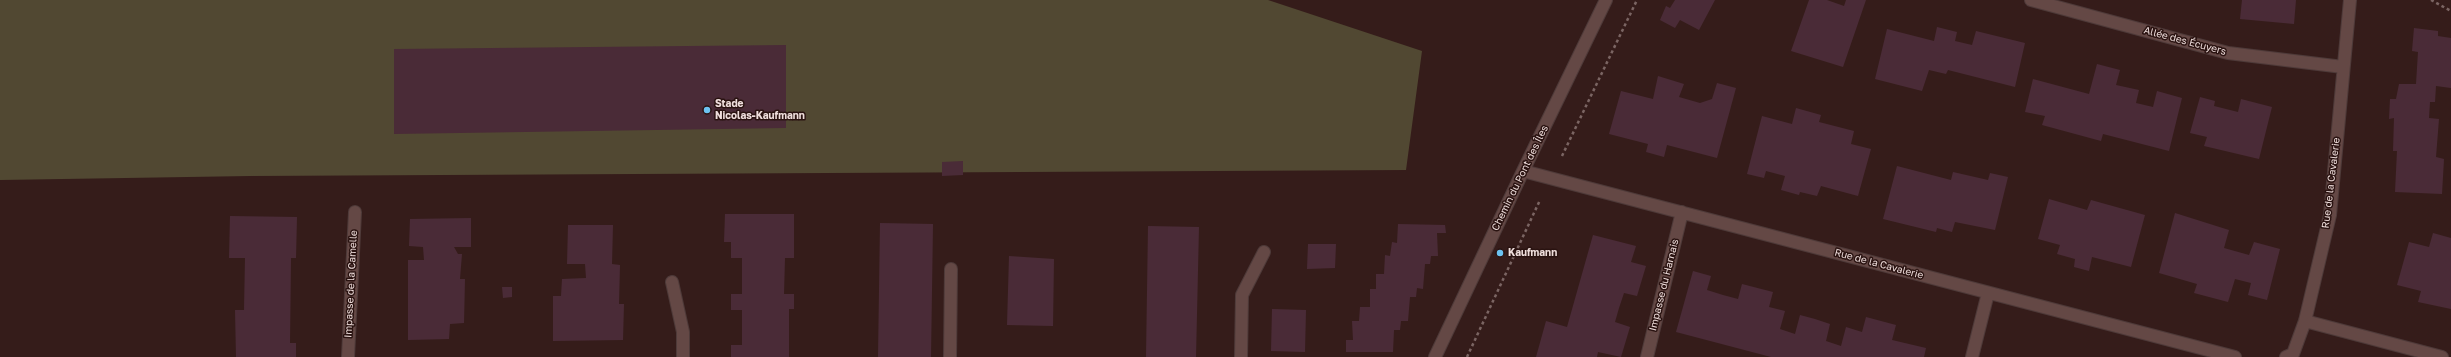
<!DOCTYPE html>
<html>
<head>
<meta charset="utf-8">
<style>
	body { margin:0 }
	canvas { display:block; background:#351c1a }
</style>
</head>
<body>
<canvas width="2451" height="357"></canvas>
<script>
const context = document.querySelector('canvas').getContext('2d');
context.lineJoin = 'round';
function fill(path, color) { context.fillStyle = color; context.fill(path, 'evenodd'); }
const shape = rows => new Path2D(rows.map(r => 'M' + r).join(''));
function stroke(path, color, width, dash) { context.strokeStyle = color; context.lineWidth = width; context.lineCap = dash ? 'butt' : 'round'; context.setLineDash(dash || []); context.stroke(path); }
function label(font, color, halo, rows, align = 'center') {
  context.font = font + ' "Golos Text",sans-serif'; context.lineWidth = 3; context.setLineDash([]); context.textBaseline = 'middle'; context.strokeStyle = halo; context.fillStyle = color; for (const [text, x, y, turn = 0] of rows) {
    context.save(); context.translate(x, y); context.rotate((+turn || 0) * Math.PI / 180); context.textAlign = isNaN(turn) ? turn : align; if (halo) context.strokeText(text, 0, 0); context.fillText(text, 0, 0); context.restore();
  }
}
const green = shape([
	[0,0,1268,0,1422,51,1406,170,250,176,0,180]
]);
const building = shape([
	[1675,0,1715,0,1699,30,1680,20,1675,28,1660,20,1666,6,1670,8],
	[1809,0,1827,0,1844,6,1846,0,1866,0,1843,67,1791,51],
	[2242,0,2296,0,2294,24,2240,19],
	[1937,27,1957,32,1955,41,1972,45,1976,31,2025,43,2015,87,1948,70,1946,74,1929,70,1922,91,1875,79,1887,29,1934,41],
	[2414,28,2438,31,2438,36,2451,38,2451,88,2436,86,2435,102,2430,102,2429,118,2439,119,2436,157,2444,159,2442,194,2395,192,2397,151,2393,151,2394,118,2389,119,2390,99,2396,99,2399,84,2416,84,2418,52,2412,51],
	[786,45,786,128,394,134,394,49],
	[2097,64,2120,70,2116,85,2139,90,2136,103,2153,107,2157,91,2182,98,2169,151,2103,134,2101,141,2042,125,2045,116,2025,112,2033,79,2089,94],
	[1658,76,1684,84,1679,97,1700,103,1712,99,1717,83,1736,88,1717,158,1667,145,1664,157,1646,152,1648,144,1609,134,1621,91,1653,99],
	[2200,97,2215,101,2214,106,2238,112,2241,99,2272,107,2259,159,2204,146,2207,137,2190,133],
	[1796,108,1821,115,1819,122,1854,131,1851,144,1871,149,1858,196,1821,186,1817,196,1800,192,1799,195,1781,190,1785,176,1766,171,1764,178,1747,174,1762,116,1792,124],
	[963,161,963,175,942,176,942,162],
	[1897,166,1951,180,1953,172,1988,180,1990,173,2008,177,1995,230,1955,222,1952,232,1937,228,1936,232,1883,219],
	[2049,199,2087,210,2091,200,2145,215,2131,267,2092,257,2089,271,2074,267,2075,259,2057,254,2060,245,2038,239],
	[2175,213,2229,230,2224,248,2249,255,2254,242,2280,249,2267,300,2248,295,2251,283,2235,279,2228,302,2194,293,2197,284,2159,273],
	[725,214,794,214,794,258,785,258,784,294,794,294,794,309,789,309,789,357,731,357,731,345,742,345,742,310,731,310,731,294,742,294,742,258,731,258,731,242,724,242],
	[230,216,297,217,296,258,291,258,290,343,296,343,296,357,236,357,235,310,244,310,245,258,229,258],
	[471,218,471,247,454,247,458,254,462,254,460,279,465,279,464,323,450,324,449,339,408,340,408,260,424,260,423,247,409,246,410,219],
	[880,223,933,224,931,357,878,357],
	[1398,224,1445,225,1446,233,1437,233,1438,256,1431,256,1430,264,1425,264,1423,289,1417,288,1416,297,1410,297,1408,321,1401,321,1400,330,1394,330,1393,352,1346,352,1346,340,1353,340,1352,321,1359,321,1360,307,1370,307,1370,289,1376,289,1376,274,1384,274,1385,255,1390,256,1392,242,1397,243],
	[568,225,613,225,612,264,620,265,619,304,624,304,623,340,553,341,553,296,561,296,562,279,586,278,585,264,567,264],
	[1148,226,1199,227,1196,357,1146,357],
	[2433,233,2451,238,2451,309,2418,302,2421,291,2397,285,2409,242,2429,247],
	[1593,235,1636,246,1631,262,1646,266,1637,296,1624,293,1619,308,1615,322,1630,327,1621,357,1598,352,1597,357,1536,357,1546,321,1567,327],
	[1308,244,1336,244,1335,268,1307,269],
	[1009,256,1054,259,1053,326,1007,325],
	[1693,271,1711,276,1707,290,1723,295,1738,299,1742,284,1773,292,1769,307,1785,311,1780,329,1795,334,1800,315,1815,319,1830,324,1826,341,1841,346,1846,327,1862,332,1866,317,1896,325,1892,340,1926,348,1924,357,1771,357,1676,332],
	[502,287,512,287,512,297,503,298],
	[1272,309,1306,310,1305,352,1271,351]
]);
const path = shape([
	[2431,0,2451,11],
	[1562,156,1637,0],
	[1467,357,1540,200]
]);
const street = shape([
	[2031,0,2228,53,2343,67],
	[1523,171,2235,357],
	[672,282,683,332,683,357],
	[2305,321,2442,357],
	[348,357,355,212],
	[950,357,951,269],
	[1241,357,1242,295,1264,252],
	[1435,357,1523,171,1606,0],
	[1647,357,1682,212],
	[1972,357,1988,293],
	[2286,357,2293,354,2305,321,2330,215,2350,0]
]);
const markers = [
	[707,110,4,"#6cc3f2"],
	[1500,253,4,"#6cc3f2"]
];
const streetNames = [
	["Allée des Écuyers",2185,41,15],
	["Chemin du Pont des Îles",1520,178,-64],
	["Rue de la Cavalerie",2331,183,-83],
	["Rue de la Cavalerie",1879,264,15],
	["Impasse de la Camelle",351,284,-87],
	["Impasse du Harnais",1664,285,-76]
];
const poiNames = [
	["Stade",715,104],
	["Nicolas-Kaufmann",715,116],
	["Kaufmann",1508,253]
];
fill(green, '#514832');
fill(building, '#4a2b37');
stroke(street, '#4e3a39', 14);
stroke(path, '#7b6563', 2.5, [3, 3]);
stroke(street, '#644845', 12);
for (const [x, y, r, color] of markers) { const dot = new Path2D(); dot.arc(x, y, r, 0, 2 * Math.PI); context.fillStyle = color; context.fill(dot); stroke(dot, '#2a1311', 1.5); }
label('10px', '#efdedc', '#2a1311', streetNames);
label('bold 10px', '#efdedc', '#2a1311', poiNames, 'left');
</script>
</body>
</html>
